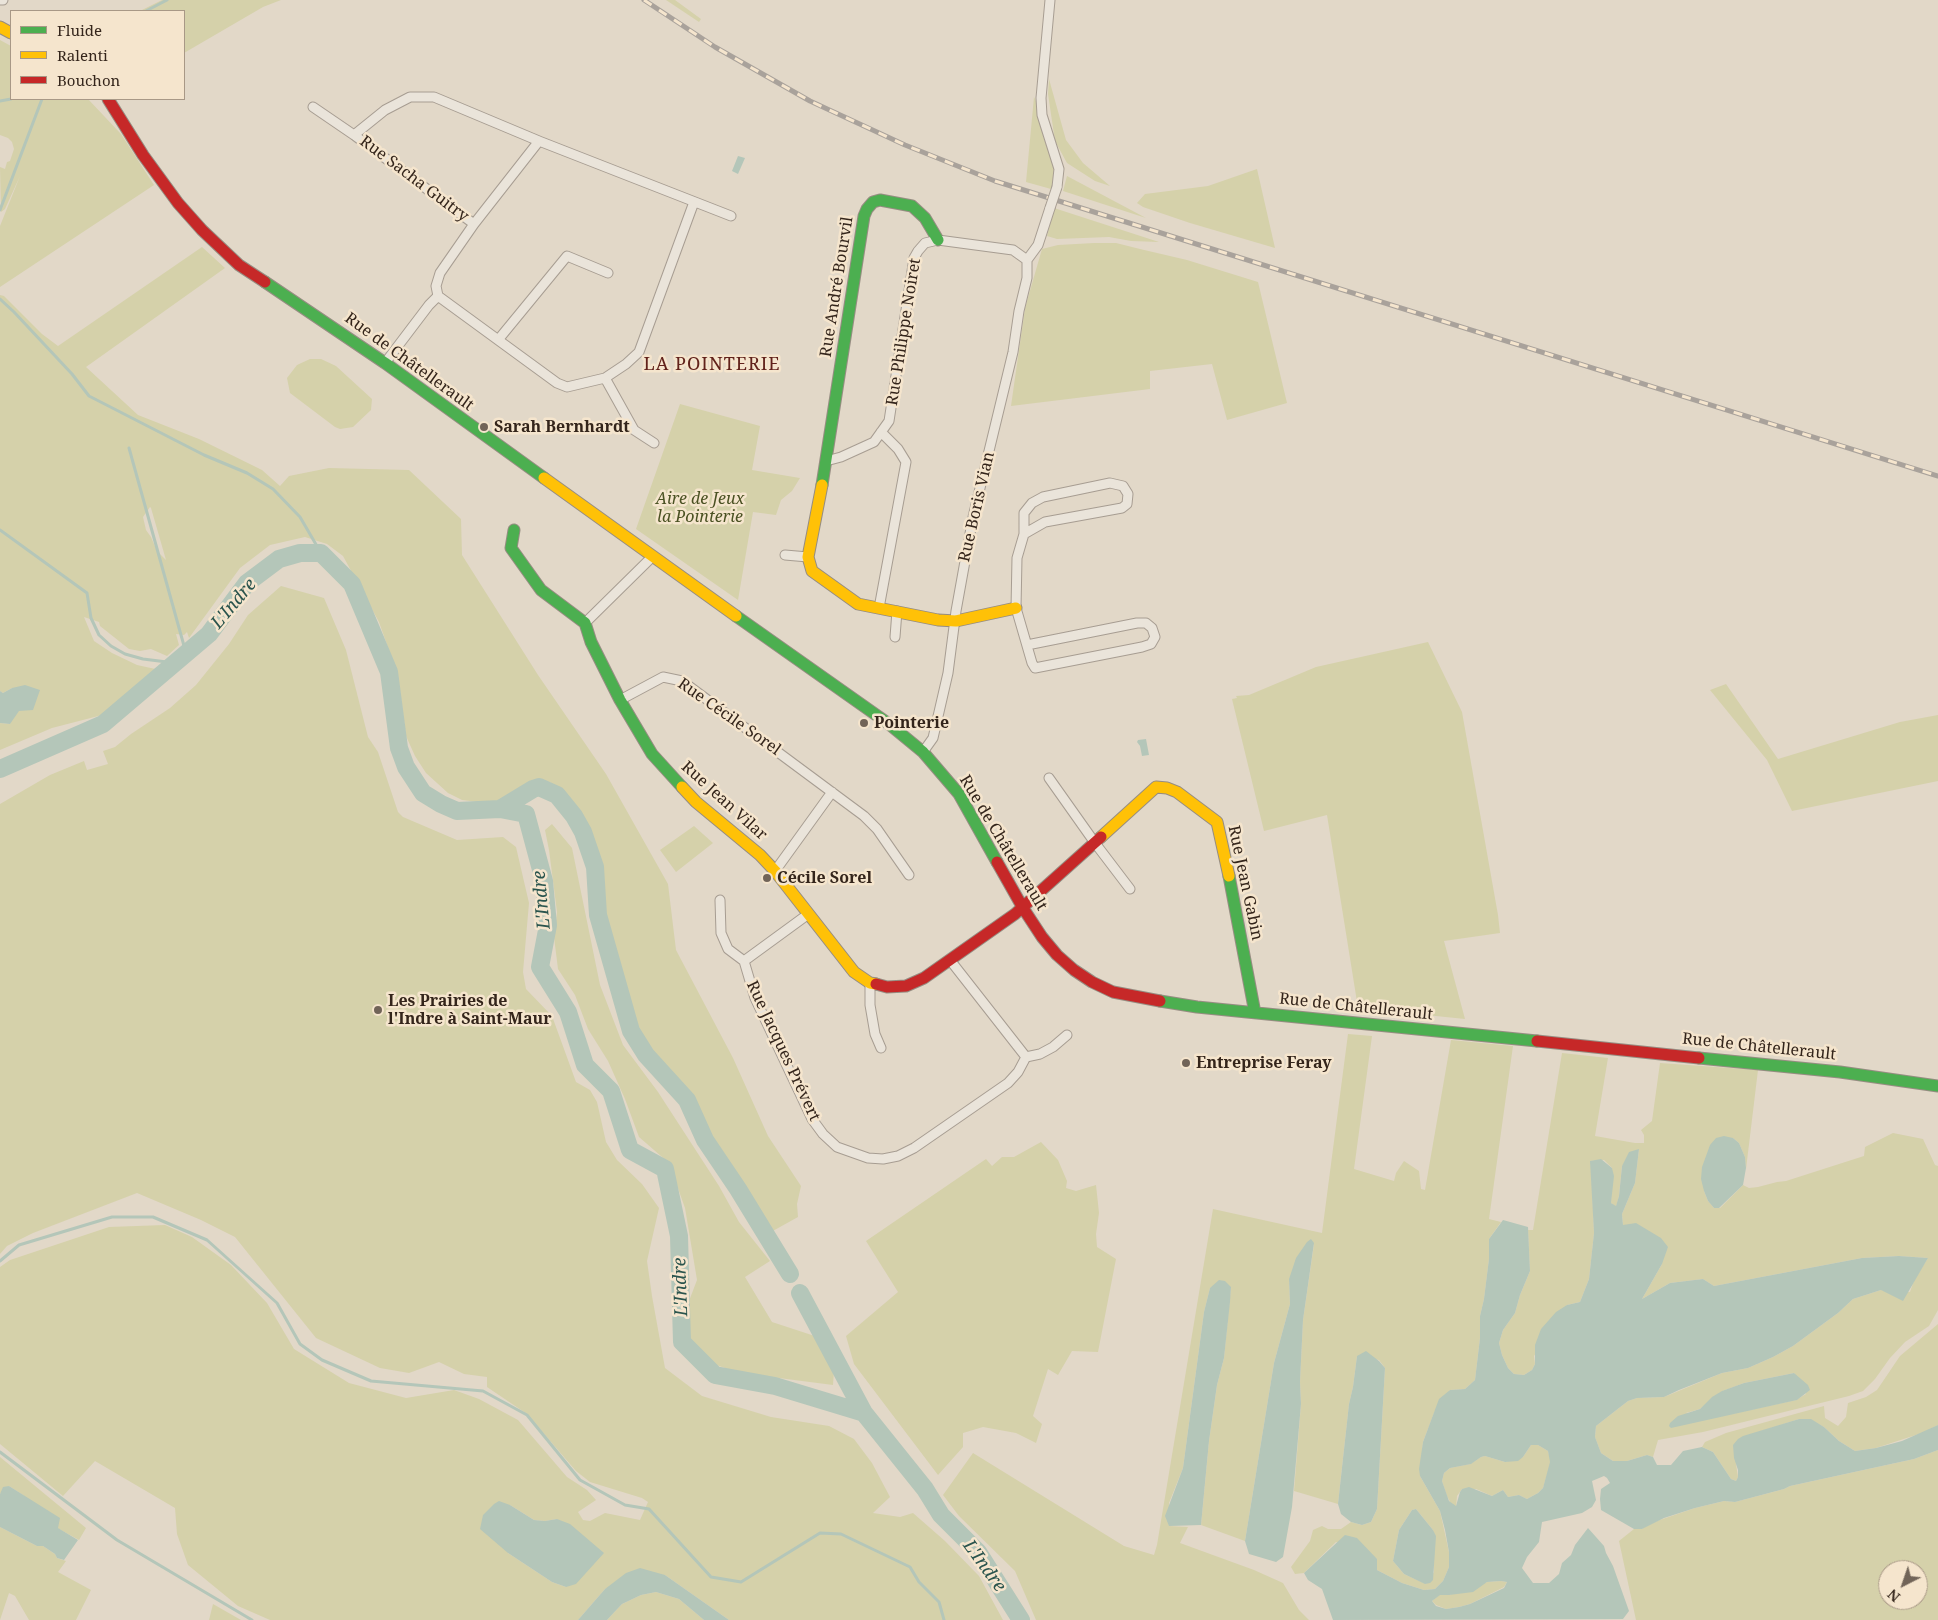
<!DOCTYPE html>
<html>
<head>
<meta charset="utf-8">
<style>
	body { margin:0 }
	#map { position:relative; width:1938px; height:1620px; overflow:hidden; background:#e2d8c8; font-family:"Noto Serif",serif }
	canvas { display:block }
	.legend { position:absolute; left:10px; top:10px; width:175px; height:90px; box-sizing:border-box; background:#f5e5cd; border:1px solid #a89886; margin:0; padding:6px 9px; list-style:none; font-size:15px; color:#34251b }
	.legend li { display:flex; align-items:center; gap:10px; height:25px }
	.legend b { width:25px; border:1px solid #a89886 }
	.north { position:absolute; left:1878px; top:1560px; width:50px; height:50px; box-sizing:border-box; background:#f5e5cd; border:1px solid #a89886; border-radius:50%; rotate:221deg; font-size:14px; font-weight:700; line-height:20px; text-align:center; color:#34251b }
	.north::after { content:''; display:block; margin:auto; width:18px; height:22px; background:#716458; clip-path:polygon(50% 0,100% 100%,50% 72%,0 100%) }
</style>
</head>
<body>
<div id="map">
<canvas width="1938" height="1620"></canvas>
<ul class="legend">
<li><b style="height:6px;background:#4caf50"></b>Fluide</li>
<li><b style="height:6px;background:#ffc107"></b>Ralenti</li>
<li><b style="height:6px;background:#c62828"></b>Bouchon</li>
</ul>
<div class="north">N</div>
</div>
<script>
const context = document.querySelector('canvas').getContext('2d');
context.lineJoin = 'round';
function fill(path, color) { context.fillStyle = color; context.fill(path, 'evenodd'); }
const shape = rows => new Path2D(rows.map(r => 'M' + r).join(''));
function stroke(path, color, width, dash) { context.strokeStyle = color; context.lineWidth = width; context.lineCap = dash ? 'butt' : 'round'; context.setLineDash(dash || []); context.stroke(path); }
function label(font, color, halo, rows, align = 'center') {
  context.font = font + ' "Noto Serif",serif'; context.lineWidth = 5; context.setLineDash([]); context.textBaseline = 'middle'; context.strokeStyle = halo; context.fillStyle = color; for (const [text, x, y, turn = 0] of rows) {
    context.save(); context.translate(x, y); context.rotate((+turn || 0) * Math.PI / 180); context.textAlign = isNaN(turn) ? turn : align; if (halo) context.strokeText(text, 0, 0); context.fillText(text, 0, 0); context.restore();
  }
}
const green = shape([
	[162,0,281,0,263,7,184,53,184,11,140,11],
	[666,0,675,0,701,19,699,22],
	[0,40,11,46,11,99,88,99,121,134,154,185,0,287,0,226,20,176,5,209,1,212,0,167,5,169,7,162,10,161,14,149,12,142,8,138,0,135],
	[1049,79,1066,140,1083,163,1110,186,1095,181,1067,163,1055,141,1048,94],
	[1034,97,1038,105,1044,139,1054,165,1055,176,1051,189,1026,182],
	[1257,169,1275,248,1190,223,1143,207,1137,203,1145,194,1208,186],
	[1067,176,1146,218,1063,191],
	[1054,208,1159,242,1131,241,1109,237,1057,239,1047,236],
	[1094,243,1116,243,1140,249,1187,260,1258,282,1287,403,1227,420,1212,364,1150,371,1150,389,1011,406,1025,308,1042,249,1058,245],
	[202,247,225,268,86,367,138,415,199,439,262,470,280,486,289,476,329,468,409,470,461,519,462,555,538,675,606,774,668,884,676,950,733,1058,768,1136,801,1186,797,1204,798,1217,771,1232,763,1216,707,1131,689,1097,670,1073,650,1052,638,1029,622,986,602,901,596,850,574,804,550,782,536,783,494,804,462,800,448,793,426,773,415,756,406,736,398,676,379,622,343,556,327,544,305,537,270,545,240,568,189,638,187,632,184,635,176,634,179,645,167,656,151,649,140,651,129,649,100,626,99,622,84,617,94,641,112,653,137,665,160,670,106,714,52,728,0,750,0,723,10,724,12,688,3,693,0,691,0,295,4,296,42,334,58,346],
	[150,507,151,508,166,560,157,551,151,537,146,530,143,517],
	[310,359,321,359,336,366,372,399,371,410,353,427,340,429,335,427,290,393,287,378,297,365],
	[680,404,760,426,752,470,800,478,792,491,781,500,776,515,753,512,738,600,636,529],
	[281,586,324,598,346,650,368,737,378,752,398,812,403,817,457,840,503,837,516,847,529,903,523,972,526,989,552,1016,576,1082,590,1090,597,1102,606,1142,617,1160,642,1184,659,1208,647,1261,652,1296,665,1368,702,1396,771,1417,829,1426,854,1439,872,1463,890,1497,873,1513,900,1517,913,1513,945,1541,979,1576,1003,1620,729,1620,665,1575,605,1589,578,1620,270,1620,238,1606,188,1565,177,1534,175,1508,95,1461,63,1496,0,1444,0,1267,10,1260,109,1227,165,1225,192,1237,231,1265,267,1303,294,1349,349,1383,406,1398,454,1390,479,1399,518,1420,567,1477,587,1490,596,1500,578,1512,583,1520,590,1521,605,1513,640,1520,648,1502,642,1498,590,1482,576,1471,527,1414,487,1387,487,1377,464,1374,439,1362,409,1373,380,1368,316,1338,235,1237,201,1220,137,1193,33,1233,7,1246,0,1254,0,804,50,775,84,761,87,770,108,764,103,751,115,747,131,734,170,708,196,685,229,644,248,615],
	[510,1505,534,1520,545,1521,557,1519,566,1587,552,1582,508,1553],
	[1428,642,1462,712,1498,915,1500,933,1444,941,1465,1019,1358,1008,1327,815,1264,831,1232,699,1237,698,1236,696,1249,695,1316,667],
	[1726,684,1778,759,1900,722,1938,715,1938,781,1792,811,1767,760,1710,690],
	[552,824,572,848,600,985,623,1045,658,1092,719,1186,739,1222,770,1261,745,1277,772,1322,836,1343,833,1385,740,1373,710,1363,690,1341,689,1301,697,1280,685,1208,669,1163,639,1137,625,1099,608,1061,588,1029,575,995,558,969,554,937,557,912,549,850,545,830],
	[694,826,713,843,676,872,660,850],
	[1348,1034,1372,1036,1354,1169,1394,1181,1396,1173,1404,1161,1419,1171,1421,1189,1425,1190,1451,1040,1513,1046,1489,1219,1501,1222,1489,1239,1489,1259,1484,1299,1480,1316,1480,1338,1475,1380,1465,1389,1450,1390,1434,1413,1423,1442,1420,1476,1440,1511,1449,1552,1449,1567,1443,1581,1435,1589,1424,1590,1402,1583,1377,1570,1377,1559,1336,1542,1304,1573,1295,1574,1291,1567,1310,1541,1313,1530,1322,1526,1328,1529,1341,1529,1351,1522,1362,1525,1371,1522,1377,1509,1385,1368,1379,1360,1357,1356,1353,1387,1349,1404,1338,1504,1294,1491,1301,1404,1300,1382,1303,1320,1314,1244,1289,1279,1290,1304,1274,1363,1245,1541,1201,1525,1209,1441,1217,1385,1224,1358,1231,1287,1210,1288,1204,1312,1183,1468,1169,1503,1169,1526,1188,1527,1180,1543,1254,1570,1283,1583,1299,1610,1309,1620,1036,1620,1015,1571,959,1516,943,1495,973,1453,1124,1546,1154,1555,1157,1545,1213,1209,1322,1233],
	[1416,1509,1433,1530,1434,1572,1426,1584,1404,1574,1393,1561,1399,1530,1412,1510],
	[1562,1053,1608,1058,1595,1136,1635,1143,1644,1143,1644,1135,1641,1130,1652,1121,1660,1063,1758,1070,1746,1169,1745,1157,1739,1143,1733,1138,1704,1191,1708,1201,1714,1208,1720,1208,1743,1185,1749,1188,1758,1187,1777,1182,1786,1181,1864,1156,1865,1147,1893,1133,1923,1139,1935,1165,1938,1166,1938,1310,1929,1326,1905,1342,1890,1358,1875,1379,1863,1391,1849,1396,1703,1432,1658,1440,1653,1457,1647,1455,1627,1461,1613,1461,1601,1453,1595,1437,1596,1426,1628,1401,1637,1398,1664,1397,1722,1373,1748,1368,1773,1357,1793,1346,1838,1313,1853,1299,1881,1290,1910,1292,1914,1280,1928,1258,1899,1256,1862,1258,1714,1286,1703,1279,1670,1283,1642,1299,1662,1264,1623,1225,1622,1214,1635,1183,1639,1149,1622,1166,1619,1196,1616,1207,1611,1203,1612,1168,1604,1160,1591,1161,1594,1233,1589,1279,1580,1302,1567,1305,1534,1356,1535,1364,1532,1370,1524,1375,1514,1374,1508,1368,1502,1355,1499,1343,1503,1330,1515,1313,1520,1295,1530,1271,1528,1230,1533,1230],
	[1794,1373,1806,1394,1796,1400,1708,1419,1686,1413,1700,1409,1723,1391,1744,1383],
	[1041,1142,1058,1160,1067,1181,1066,1188,1076,1191,1096,1185,1099,1213,1096,1234,1097,1247,1116,1259,1098,1352,1072,1351,1058,1375,1048,1369,1033,1416,1042,1424,1036,1443,1016,1433,983,1427,963,1433,963,1447,938,1475,854,1364,846,1336,898,1292,866,1241,986,1159,992,1166,1002,1157,1014,1157],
	[1938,1324,1938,1425,1925,1432,1876,1448,1855,1451,1839,1441,1824,1427,1811,1420,1799,1419,1759,1432,1736,1464,1738,1477,1736,1481,1731,1479,1713,1452,1702,1447,1705,1442,1726,1433,1824,1406,1825,1418,1838,1426,1846,1417,1848,1403,1866,1397,1877,1390,1900,1356],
	[1531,1445,1538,1445,1548,1451,1551,1462,1543,1488,1538,1493,1527,1499,1519,1495,1508,1497,1503,1490,1492,1496,1476,1489,1462,1489,1457,1496,1456,1507,1451,1504,1447,1496,1442,1481,1444,1473,1450,1468,1470,1464,1481,1457,1485,1456,1505,1462,1523,1457],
	[1938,1450,1938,1620,1636,1620,1619,1541,1634,1529,1642,1529,1648,1524,1695,1508,1724,1501,1735,1502,1784,1489,1790,1486,1914,1459],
	[1888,1570,1918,1570,1918,1600,1888,1600],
	[0,1457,86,1528,79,1540,57,1528,23,1495,9,1486,0,1494],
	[0,1527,37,1546,43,1546,55,1554,57,1558,66,1561,58,1572,91,1590,76,1620,29,1620,15,1596,9,1593,0,1620],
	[1501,1581,1507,1582,1504,1587,1470,1604,1459,1607,1446,1609,1436,1605,1432,1601,1440,1594,1449,1595,1487,1582],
	[656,1592,679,1599,704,1620,607,1620,622,1604,641,1595],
	[213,1604,241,1620,209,1620]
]);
const water = shape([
	[738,156,745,158,738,174,732,171],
	[25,685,40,690,33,710,19,711,10,724,0,723,0,691,3,693,12,688],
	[1146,739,1149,755,1142,756,1140,746,1137,742,1138,740],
	[1724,1136,1733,1138,1739,1143,1745,1157,1746,1168,1743,1185,1719,1208,1714,1208,1708,1201,1704,1191,1701,1179,1702,1167,1710,1145,1716,1138],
	[1639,1149,1635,1183,1622,1214,1623,1225,1636,1223,1661,1238,1668,1247,1662,1264,1642,1299,1670,1283,1703,1279,1714,1286,1862,1258,1899,1256,1928,1258,1903,1301,1881,1290,1853,1299,1838,1313,1793,1346,1773,1357,1748,1368,1722,1373,1679,1390,1664,1397,1637,1398,1628,1401,1596,1426,1595,1437,1601,1453,1613,1461,1627,1461,1647,1455,1653,1457,1657,1465,1671,1465,1683,1451,1702,1447,1713,1452,1731,1479,1736,1481,1738,1477,1738,1470,1734,1458,1733,1445,1738,1439,1743,1436,1799,1419,1811,1419,1824,1427,1839,1441,1855,1451,1876,1448,1902,1441,1938,1425,1938,1450,1914,1459,1790,1486,1784,1489,1735,1502,1724,1501,1695,1508,1664,1518,1642,1529,1634,1529,1601,1510,1600,1499,1601,1489,1610,1483,1607,1478,1604,1476,1592,1481,1596,1500,1592,1507,1582,1513,1542,1522,1539,1542,1527,1557,1522,1568,1533,1583,1549,1583,1559,1574,1562,1563,1571,1555,1575,1545,1588,1528,1604,1546,1606,1553,1613,1566,1629,1611,1623,1619,1333,1620,1322,1589,1308,1580,1304,1573,1345,1535,1357,1538,1377,1559,1377,1570,1402,1583,1424,1590,1435,1589,1443,1581,1449,1567,1449,1552,1445,1530,1440,1511,1420,1476,1419,1469,1423,1442,1439,1399,1450,1390,1465,1389,1475,1380,1480,1338,1480,1316,1484,1299,1489,1259,1489,1239,1503,1220,1528,1227,1530,1271,1520,1295,1515,1313,1503,1330,1499,1343,1502,1355,1508,1368,1514,1374,1524,1375,1532,1370,1535,1364,1535,1345,1541,1329,1556,1312,1567,1305,1580,1302,1589,1279,1594,1233,1590,1161,1601,1159,1612,1168,1614,1176,1611,1203,1616,1206,1619,1196,1622,1166,1629,1152],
	[1531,1445,1538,1445,1548,1451,1550,1462,1543,1488,1538,1493,1527,1499,1519,1495,1508,1497,1503,1490,1492,1496,1469,1487,1462,1489,1460,1492,1456,1506,1449,1501,1442,1481,1444,1473,1450,1468,1471,1464,1481,1457,1485,1456,1505,1462,1518,1461,1523,1457],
	[1501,1581,1507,1582,1504,1588,1470,1604,1459,1607,1446,1609,1436,1606,1432,1601,1440,1595,1449,1595,1473,1592,1487,1582],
	[1311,1239,1314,1243,1303,1320,1300,1382,1301,1404,1292,1507,1283,1557,1276,1562,1249,1554,1245,1541,1274,1363,1290,1304,1289,1279,1296,1258,1307,1242],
	[1219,1280,1225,1281,1231,1287,1230,1302,1224,1358,1217,1385,1209,1441,1201,1525,1169,1526,1165,1516,1183,1468,1204,1312,1210,1288],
	[1366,1351,1379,1361,1385,1368,1377,1509,1371,1522,1362,1525,1351,1522,1341,1514,1338,1504,1349,1404,1353,1387,1357,1356],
	[1794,1373,1808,1385,1810,1390,1797,1400,1671,1428,1669,1426,1670,1423,1678,1416,1700,1409,1712,1397,1722,1391,1744,1383],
	[9,1486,60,1518,58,1528,78,1540,64,1560,57,1558,55,1554,43,1546,37,1546,0,1527,0,1494,3,1487],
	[499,1501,510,1505,534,1520,545,1521,557,1519,570,1524,604,1553,576,1584,566,1587,552,1582,508,1553,480,1529,483,1515,494,1504],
	[1416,1509,1433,1530,1436,1536,1433,1580,1430,1583,1425,1584,1404,1574,1393,1561,1399,1530,1412,1510],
	[640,1568,665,1575,729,1620,704,1620,679,1599,656,1592,641,1595,622,1604,607,1620,578,1620,605,1589,626,1573]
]);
const stream = shape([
	[146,11,167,0],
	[0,101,11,99],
	[0,210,42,99],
	[0,299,14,312,72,374,89,396,204,455,247,473,273,489,300,517,321,553],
	[129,448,186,653],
	[0,530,87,593,91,618,99,635,111,646,125,654,143,659,175,663],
	[0,1261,19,1245,112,1217,153,1217,207,1240,277,1303,300,1344,322,1360,371,1381,483,1391,527,1415,580,1480,625,1505,649,1509,711,1577,741,1582,820,1533,841,1534,910,1567,919,1582,939,1602,944,1620],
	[0,1452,117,1540,252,1620]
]);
const river = shape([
	[0,769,103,724,209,634,247,583,279,559,300,553,321,553,352,584,389,672,399,748,406,767,423,793,441,804,457,811,500,809,526,814,544,881,548,925,540,967,568,1012,585,1065,611,1091,630,1150,665,1169,679,1236,682,1342,715,1375,775,1386,864,1413,925,1489,941,1515,978,1552,1021,1620],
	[500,809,533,789,539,787,557,795,574,816,583,832,595,867,598,915,631,1031,646,1055,687,1100,705,1140,738,1189,790,1274],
	[800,1293,864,1413]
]);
const street = shape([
	[0,0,3,0],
	[1050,0,1041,98,1042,115,1059,169,1057,187],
	[313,107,354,135,474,224],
	[354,135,385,110,410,97,434,97,539,141],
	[1027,260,1038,245,1050,208],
	[438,296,557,383,567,387,605,378,626,364,639,352,694,202],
	[498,340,567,256,608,273],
	[385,363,429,305,438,296,436,286,440,273,474,224,539,141,731,216],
	[605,378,634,430,654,443],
	[826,461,841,457,874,442,889,421,914,258,918,251,925,243,938,240,1013,250,1027,260],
	[1024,534,1045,522,1122,508,1127,504,1128,494,1123,486,1110,483,1043,497,1032,503,1024,513,1024,534,1017,558,1016,608,1032,663,1035,668,1142,647,1151,644,1155,637,1152,628,1146,623,1137,623,1027,645],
	[785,555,808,557],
	[879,608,906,462,898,449,881,432],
	[585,623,652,557],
	[895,637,897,611],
	[620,700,663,677,682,681,864,816,877,829,909,875],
	[923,752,933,738,948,673,956,611,973,517,1013,352,1019,311,1027,278,1027,260],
	[1049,778,1095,843,1130,889],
	[775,871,832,792],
	[720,900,721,933,728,949,744,961,755,998,812,1119,823,1134,837,1147,868,1158,883,1159,898,1156,914,1148,1008,1083,1018,1072,1026,1057],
	[950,960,1026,1057],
	[744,961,807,915],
	[870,983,870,1005,875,1034,881,1048],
	[1026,1057,1040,1054,1053,1047,1067,1035]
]);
const fast = shape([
	[265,282,385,363,544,478],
	[822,485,864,216,867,209,873,202,880,200,912,206,925,218,938,240],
	[514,530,511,548,541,590,585,623,591,642,620,700,652,754,682,787],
	[736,616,889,724,923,752,959,794,997,862],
	[1229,876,1255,1013],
	[1160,1001,1197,1007,1537,1041],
	[1699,1058,1840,1072,1938,1086]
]);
const slow = shape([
	[0,27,11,33],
	[544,478,736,616],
	[822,485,808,557,812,571,858,604,938,620,956,621,1016,608],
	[682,787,696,802,760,855,775,871,854,972,870,983,876,984],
	[1101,837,1156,787,1167,788,1177,792,1217,822,1229,876]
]);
const jam = shape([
	[108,99,143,155,178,203,202,230,239,265,265,282],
	[997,862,1023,908,1042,937,1057,955,1074,970,1092,982,1113,992,1160,1001],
	[876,984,887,987,906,986,924,978,1015,914,1101,837],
	[1537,1041,1699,1058]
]);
const rail = shape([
	[644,0,715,47,810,101,905,145,995,181,1938,476]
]);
const streetBridge = shape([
	[1050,208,1057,187]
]);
const markers = [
	[484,427,5,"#716458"],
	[864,723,5,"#716458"],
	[767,878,5,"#716458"],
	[378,1010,5,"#716458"],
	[1186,1063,5,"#716458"]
];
const streetNames = [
	["Rue Sacha Guitry",414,179,37],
	["Rue André Bourvil",837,287,-81],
	["Rue Philippe Noiret",904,332,-81],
	["Rue de Châtellerault",409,362,36],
	["Rue Boris Vian",977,507,-77],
	["Rue Cécile Sorel",729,717,35],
	["Rue Jean Vilar",724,801,42],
	["Rue de Châtellerault",1003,843,59],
	["Rue Jean Gabin",1245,883,78],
	["Rue de Châtellerault",1356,1007,6],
	["Rue de Châtellerault",1759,1047,6],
	["Rue Jacques Prévert",783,1051,65]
];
const poiNames = [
	["Sarah Bernhardt",494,427],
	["Pointerie",874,723],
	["Cécile Sorel",777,878],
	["Les Prairies de",388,1001],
	["l'Indre à Saint-Maur",388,1019],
	["Entreprise Feray",1196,1063]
];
const parkNames = [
	["Aire de Jeux",700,499],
	["la Pointerie",700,517]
];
const neighbourhoodNames = [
	["LA POINTERIE",712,365]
];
const waterNames = [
	["L'Indre",234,604,-50],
	["L'Indre",542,900,-95],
	["L'Indre",681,1287,-92],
	["L'Indre",984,1566,54]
];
fill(green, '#d5d1aa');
fill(water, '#b4c6b9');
stroke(stream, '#b4c6b9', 3);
stroke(river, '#b4c6b9', 18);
stroke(street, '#a79d92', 11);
stroke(fast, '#968d82', 13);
stroke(slow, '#968d82', 13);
stroke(jam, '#968d82', 13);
stroke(street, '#eae4da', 9);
stroke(fast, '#4caf50', 11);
stroke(slow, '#ffc107', 11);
stroke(jam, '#c62828', 11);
stroke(rail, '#a9a29b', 5);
stroke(rail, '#f5e5cd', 3, [9]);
stroke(streetBridge, '#a79d92', 11, []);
stroke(streetBridge, '#eae4da', 9);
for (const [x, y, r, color] of markers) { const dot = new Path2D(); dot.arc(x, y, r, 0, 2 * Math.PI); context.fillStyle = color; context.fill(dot); stroke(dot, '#f5e5cd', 2); }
label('16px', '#34251b', '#f5e5cd', streetNames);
label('bold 16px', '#34251b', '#f5e5cd', poiNames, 'left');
label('italic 16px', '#4a5122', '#f5e5cd', parkNames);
context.letterSpacing = '1px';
label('18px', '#61221b', '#f5e5cd', neighbourhoodNames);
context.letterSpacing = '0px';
label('italic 18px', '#2a544d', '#f5e5cd', waterNames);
</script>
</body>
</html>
